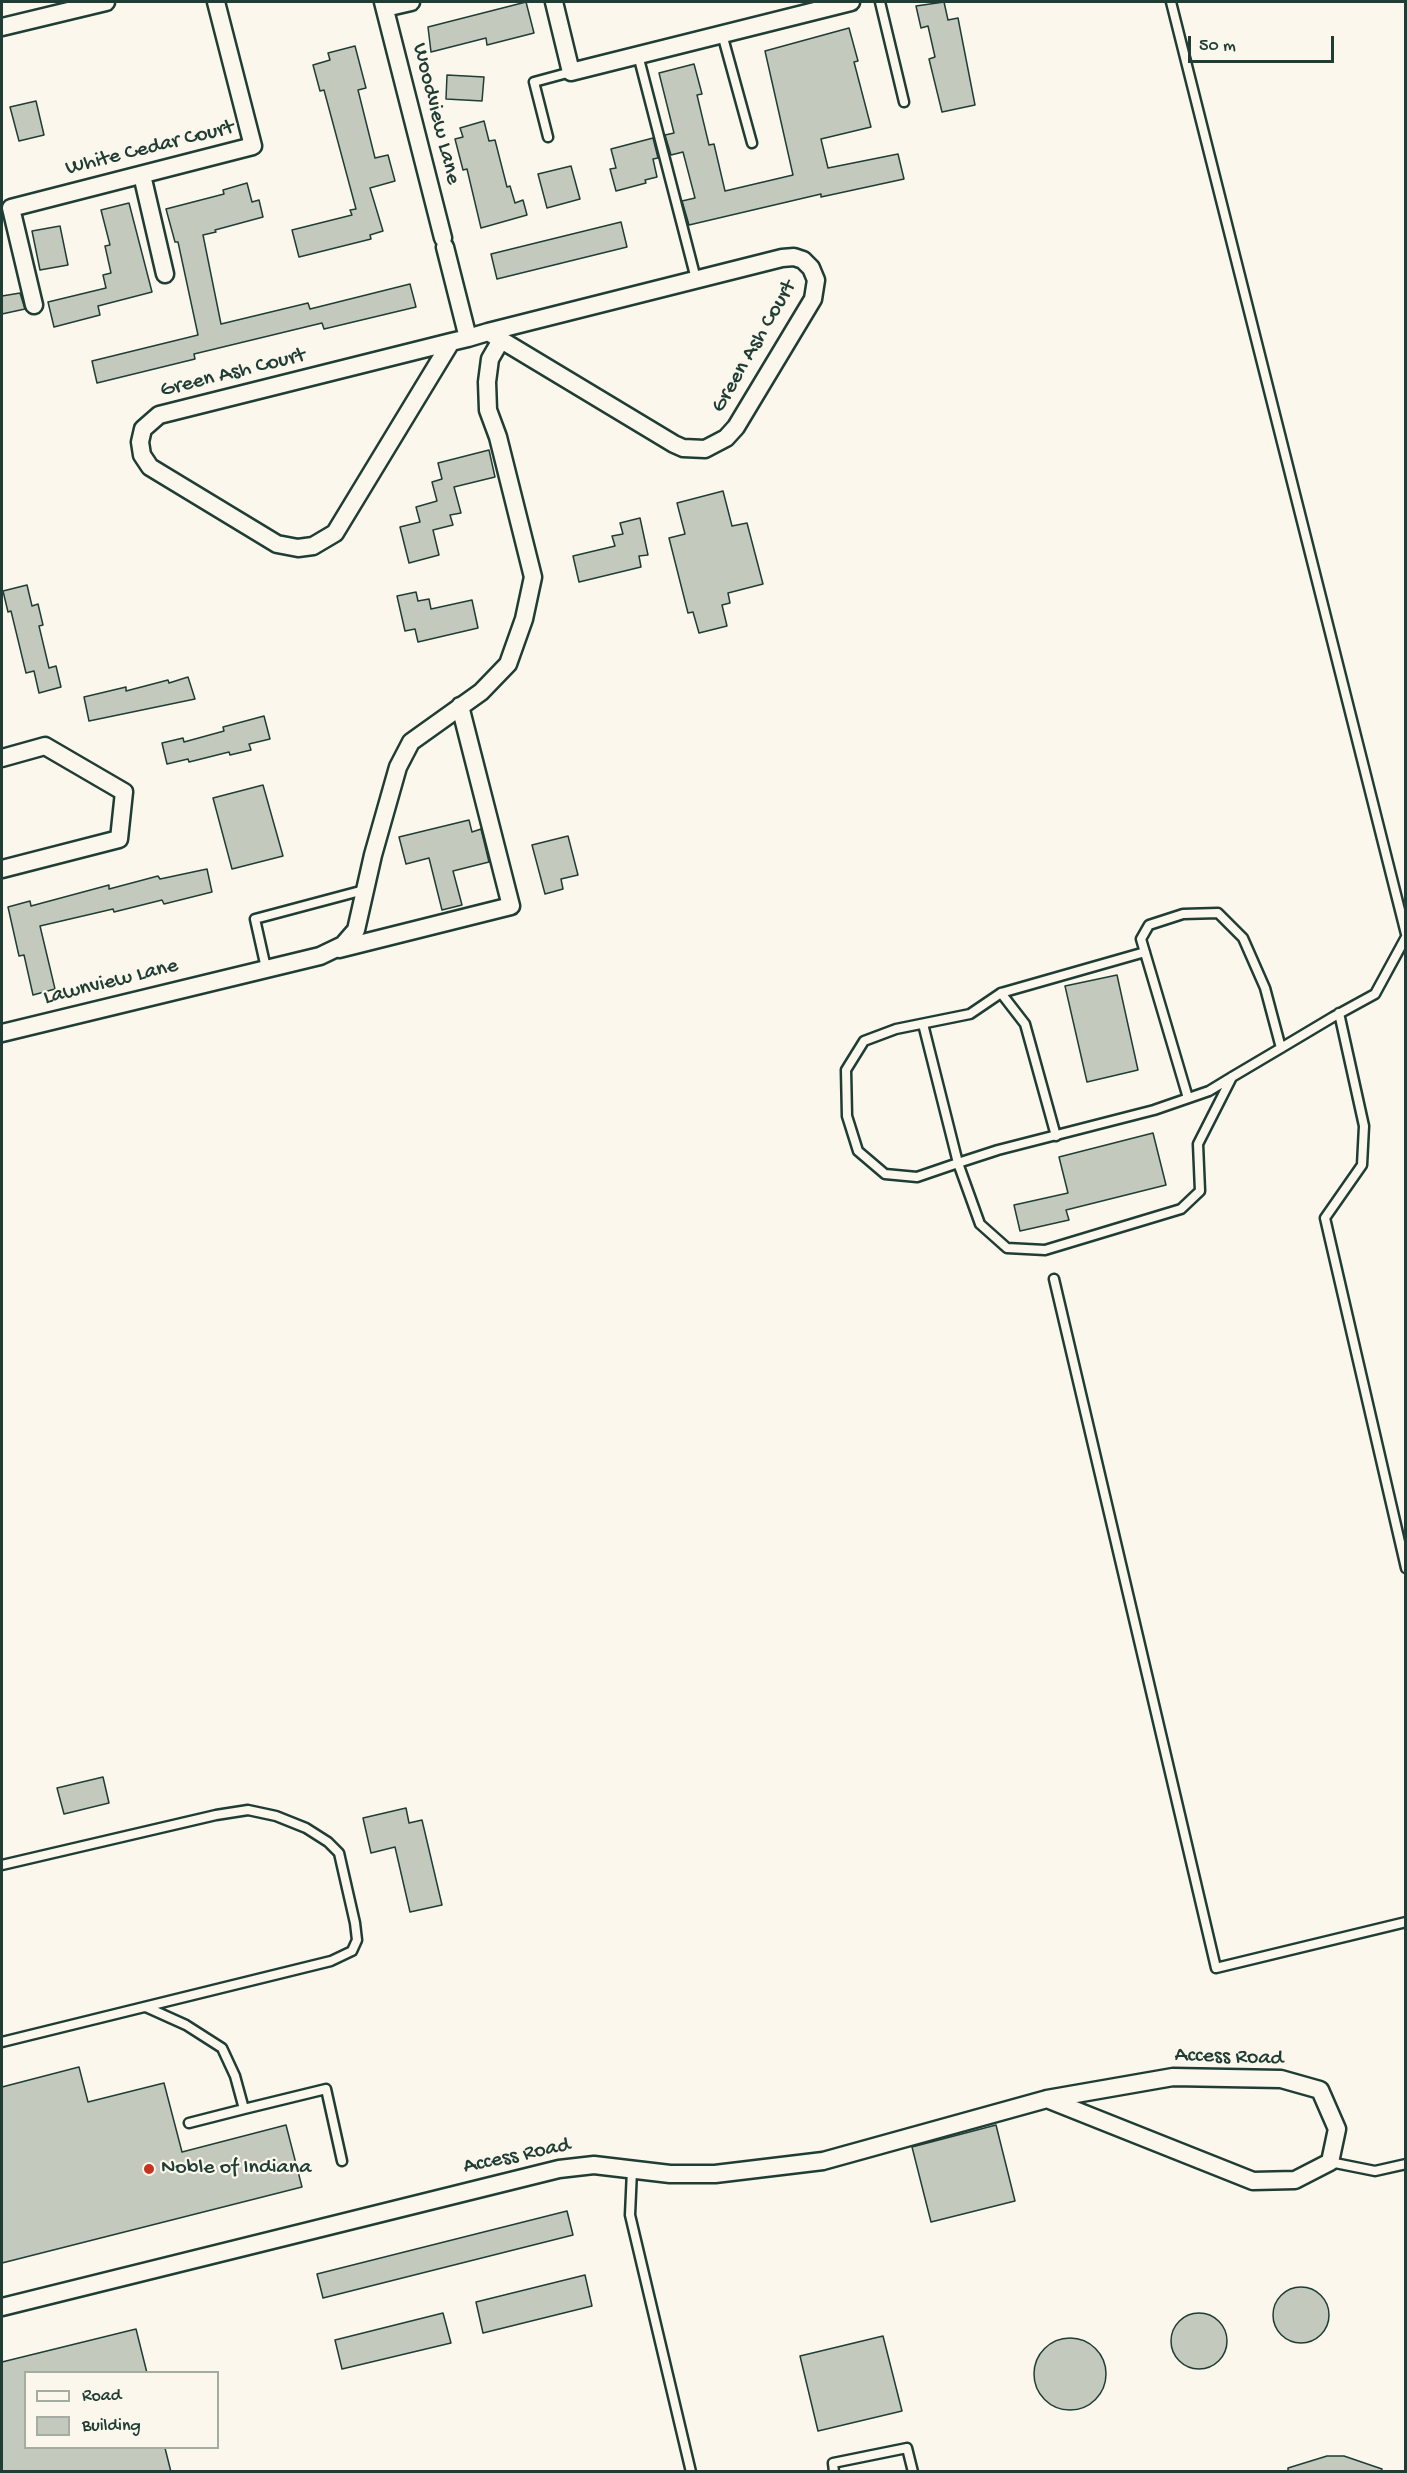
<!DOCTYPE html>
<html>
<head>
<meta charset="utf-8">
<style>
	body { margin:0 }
	#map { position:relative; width:1407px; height:2473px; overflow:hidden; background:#fbf7ec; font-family:"Gochi Hand",sans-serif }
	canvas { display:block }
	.frame { position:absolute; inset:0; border:3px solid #1f3d34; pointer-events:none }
	.legend { position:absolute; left:24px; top:2371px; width:195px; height:78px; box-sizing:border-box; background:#fbf7ec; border:2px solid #a3ada2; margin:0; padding:8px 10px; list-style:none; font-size:18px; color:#1f3d34 }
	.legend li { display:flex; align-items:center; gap:12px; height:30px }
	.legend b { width:30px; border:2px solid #a3ada2 }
	.scale { position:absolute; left:1188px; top:36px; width:146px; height:27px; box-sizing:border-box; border:3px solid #1f3d34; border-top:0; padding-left:8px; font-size:18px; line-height:21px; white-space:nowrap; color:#1f3d34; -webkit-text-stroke:4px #fbf7ec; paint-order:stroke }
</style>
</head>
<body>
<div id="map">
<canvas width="1407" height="2473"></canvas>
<div class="frame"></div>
<ul class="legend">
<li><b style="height:8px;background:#fbf7ec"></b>Road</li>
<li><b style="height:16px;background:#c4c9be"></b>Building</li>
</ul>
<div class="scale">50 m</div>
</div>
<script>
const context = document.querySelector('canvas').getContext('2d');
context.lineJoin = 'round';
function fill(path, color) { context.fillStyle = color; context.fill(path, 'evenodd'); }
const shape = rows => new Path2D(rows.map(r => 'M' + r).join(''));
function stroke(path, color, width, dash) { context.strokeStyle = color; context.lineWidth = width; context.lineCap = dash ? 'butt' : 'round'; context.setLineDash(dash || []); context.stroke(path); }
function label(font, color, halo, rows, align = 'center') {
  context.font = font + ' "Gochi Hand",sans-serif'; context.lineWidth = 4.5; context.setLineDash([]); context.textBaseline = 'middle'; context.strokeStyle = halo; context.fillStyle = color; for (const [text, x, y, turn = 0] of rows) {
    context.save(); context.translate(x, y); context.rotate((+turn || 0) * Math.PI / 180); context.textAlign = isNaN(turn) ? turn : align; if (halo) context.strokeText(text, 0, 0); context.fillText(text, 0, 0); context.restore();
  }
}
const building = shape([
	[526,2,534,33,487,45,486,38,431,52,428,27,526,2],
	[944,2,948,20,958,18,975,105,942,112,929,59,935,57,928,26,921,28,916,6,944,2],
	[849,28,858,61,854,62,871,127,821,139,828,168,898,154,904,179,821,197,821,194,689,225,682,201,695,198,683,152,671,155,665,135,674,133,659,73,694,64,702,94,697,95,709,145,714,144,725,191,793,175,765,51,849,28],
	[355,46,366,88,358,90,375,158,388,155,395,181,370,188,383,231,370,235,371,239,299,257,292,230,352,215,350,210,356,209,324,90,320,91,313,65,330,60,328,53,355,46],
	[447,75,484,77,482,101,446,99,447,75],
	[36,101,44,135,19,141,10,107,36,101],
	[484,121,489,141,495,140,507,187,510,186,515,203,523,200,527,215,481,228,467,169,463,170,455,139,463,137,460,128,484,121],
	[653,138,658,158,653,159,657,177,645,180,646,183,616,191,610,169,616,168,611,149,653,138],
	[571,166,580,199,547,208,538,174,571,166],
	[247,183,252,202,259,200,263,217,215,230,216,232,203,235,221,324,308,303,310,309,410,284,416,307,324,329,322,323,194,354,195,359,97,383,92,361,198,335,178,242,175,242,166,209,224,194,223,190,247,183],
	[129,203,152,292,98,306,100,315,54,327,48,302,106,288,103,275,111,273,105,246,110,245,101,210,129,203],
	[621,222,627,247,497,279,491,254,621,222],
	[60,226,68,265,40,270,32,231,60,226],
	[20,293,25,309,2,314,2,296,20,293],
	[489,450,495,477,454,487,461,513,450,515,453,525,433,530,439,555,409,563,400,527,420,522,416,507,437,501,432,482,442,479,438,463,489,450],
	[723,491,732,526,747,523,763,584,728,593,730,603,722,605,727,626,699,633,693,612,688,613,669,538,685,534,677,503,723,491],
	[640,518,648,555,639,556,641,567,579,582,573,556,615,546,612,536,623,534,620,523,640,518],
	[27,585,32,606,38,604,43,625,39,626,49,668,56,666,61,687,39,693,34,671,26,673,11,611,8,612,3,591,27,585],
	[416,592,418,601,429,599,431,609,472,600,478,628,418,642,415,629,405,631,397,596,416,592],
	[188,677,195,699,89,721,84,697,126,687,126,691,168,680,169,683,188,677],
	[264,716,270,739,249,744,251,750,230,755,229,752,189,762,188,759,167,764,162,743,183,738,184,742,224,731,223,727,264,716],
	[263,785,283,856,232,869,213,798,263,785],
	[469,820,472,832,481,829,489,862,453,871,462,905,442,910,429,858,406,864,399,837,469,820],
	[568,836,578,875,561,879,563,889,545,894,532,845,568,836],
	[207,869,212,892,164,904,162,900,114,912,113,909,40,926,55,989,33,995,24,955,19,956,8,907,30,901,31,906,109,885,109,889,158,876,160,879,207,869],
	[1117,975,1138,1070,1087,1082,1065,986,1117,975],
	[1153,1133,1166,1185,1066,1210,1069,1220,1020,1231,1014,1205,1068,1193,1059,1157,1153,1133],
	[103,1777,109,1803,64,1814,57,1788,103,1777],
	[406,1808,409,1823,422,1820,442,1905,410,1912,395,1847,371,1853,363,1818,406,1808],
	[79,2067,88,2102,164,2083,182,2152,286,2125,302,2187,2,2263,2,2087,79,2067],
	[996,2125,1015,2201,931,2222,912,2147,996,2125],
	[567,2211,573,2235,323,2298,317,2274,567,2211],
	[585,2275,592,2306,483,2333,476,2302,585,2275],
	'1273 2315a28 28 0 1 1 56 0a28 28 0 1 1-56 0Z',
	[443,2313,451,2343,342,2369,335,2340,443,2313],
	'1171 2341a28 28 0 1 1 56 0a28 28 0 1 1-56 0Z',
	[136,2329,147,2373,26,2373,26,2448,165,2448,171,2472,2,2472,2,2362,136,2329],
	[883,2336,902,2411,818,2431,800,2356,883,2336],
	'1034 2374a36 36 0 1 1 72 0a36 36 0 1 1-72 0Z',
	[1327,2456,1344,2456,1382,2469,1381,2472,1288,2472,1288,2468,1327,2456]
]);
const lane = shape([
	[880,2,904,102],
	[1171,2,1406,934],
	[722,34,752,143],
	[638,55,696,279],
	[548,137,534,82,571,72],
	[266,968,255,919,364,890],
	[1001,993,1025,1024,1056,1136],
	[1339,1013,1364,1126,1362,1165,1325,1218,1406,1568],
	[923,1024,958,1163,917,1177,885,1174,858,1151,847,1116,846,1070,864,1041,896,1029,970,1014,1001,993,1145,952],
	[1232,1077,1198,1144,1200,1191,1181,1209,1045,1250,1007,1248,980,1224,958,1163,998,1150,1154,1110,1209,1091,1232,1077,1281,1048,1333,1017,1375,994,1406,937],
	[1188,1098,1141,939,1149,925,1183,914,1218,913,1243,938,1265,988,1281,1048],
	[1054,1279,1216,1968,1406,1922],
	[2,1865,216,1815,248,1810,276,1816,306,1828,328,1842,339,1853,355,1923,357,1940,352,1951,331,1961,2,2042],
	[146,2007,186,2025,222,2048,235,2076,244,2109,326,2089,342,2161],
	[189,2123,244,2109],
	[1330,2162,1375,2171,1406,2164],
	[632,2170,630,2215,691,2472],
	[834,2472,833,2463,907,2448,913,2472]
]);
const street = shape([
	[383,2,443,238],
	[554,2,571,72,851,2],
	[385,8,411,2],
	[2,27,106,2],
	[142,175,165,274],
	[445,247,468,338],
	[34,305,11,208,253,146,216,2],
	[451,342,335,533,313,546,298,548,277,544,150,467,142,455,140,442,143,429,159,415,451,342,468,338,488,332,782,258,794,257,803,260,811,268,816,280,813,299,736,427,726,438,705,449,683,448,674,444,488,332],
	[2,758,45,746,124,792,119,839,2,869],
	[339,949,511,906,460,706],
	[2,1033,320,956,343,945,356,930,373,855,398,767,411,742,481,692,508,664,524,619,533,577,498,437,488,410,487,382,490,359,501,340],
	[2,2307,559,2169,594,2165,670,2174,715,2174,823,2161,1047,2099,1173,2077,1281,2079,1320,2090,1337,2129,1330,2162,1295,2180,1253,2181,1047,2099]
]);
const markers = [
	[149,2169,6,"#c8321e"]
];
const streetNames = [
	["Woodview Lane",435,114,76],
	["White Cedar Court",150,149,-14],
	["Green Ash Court",755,347,-60],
	["Green Ash Court",233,374,-14],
	["Lawnview Lane",111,983,-14],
	["Access Road",1229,2058,2],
	["Access Road",517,2157,-12]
];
const poiNames = [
	["Noble of Indiana",161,2169]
];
fill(building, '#c4c9be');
stroke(building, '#1f3d34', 1.5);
stroke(lane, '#1f3d34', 13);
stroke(street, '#1f3d34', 21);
stroke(lane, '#fbf7ec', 8);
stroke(street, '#fbf7ec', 16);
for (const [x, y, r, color] of markers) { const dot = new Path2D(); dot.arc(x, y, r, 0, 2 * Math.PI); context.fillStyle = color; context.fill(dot); stroke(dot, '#fbf7ec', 2); }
label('22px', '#1f3d34', '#fbf7ec', streetNames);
label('22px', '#1f3d34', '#fbf7ec', poiNames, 'left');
</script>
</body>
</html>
